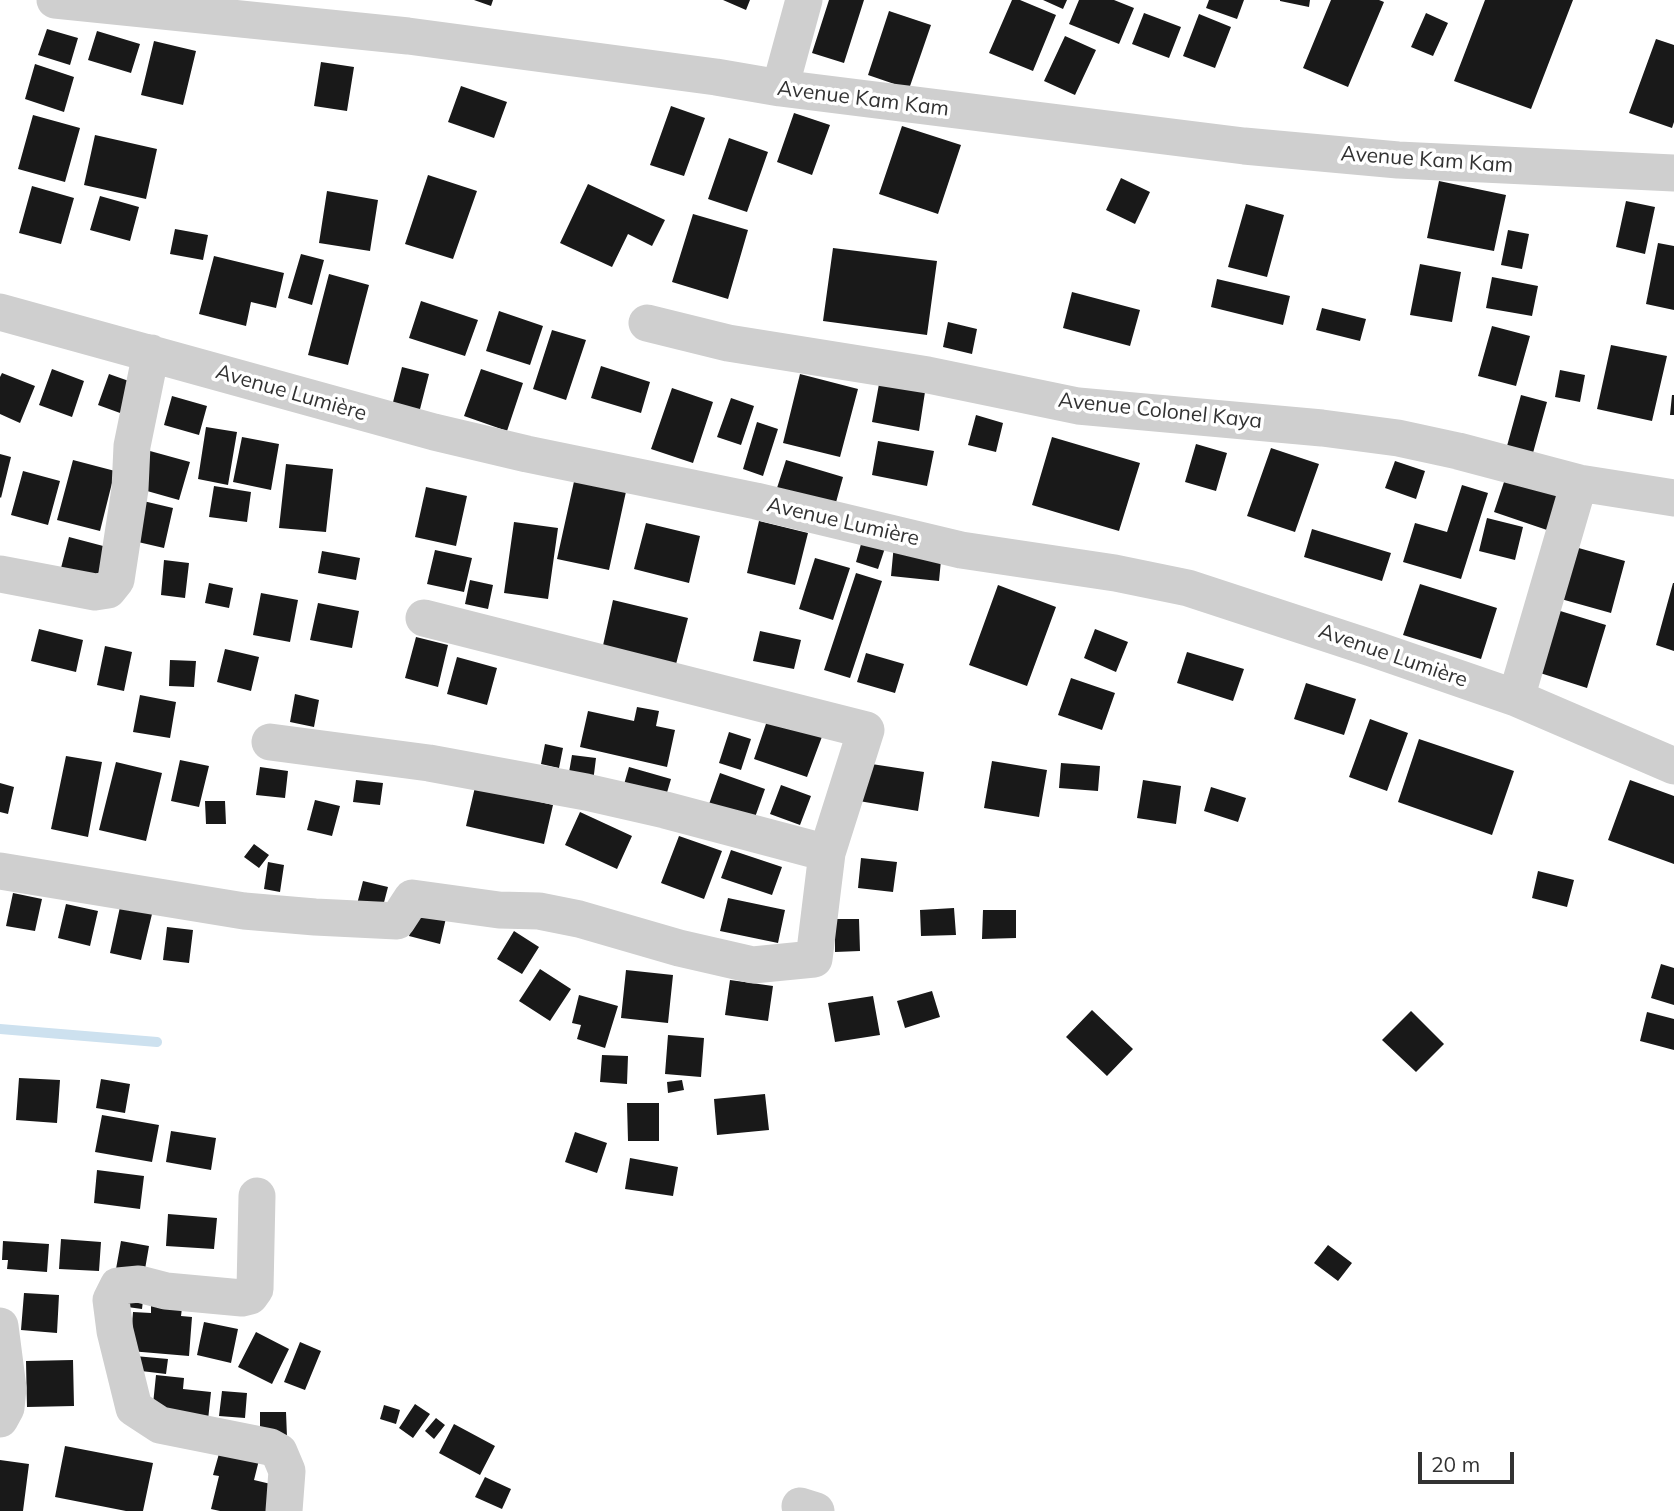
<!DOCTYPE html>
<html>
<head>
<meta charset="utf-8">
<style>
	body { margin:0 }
	#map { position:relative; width:1674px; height:1511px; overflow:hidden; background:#fff; font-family:Mulish,sans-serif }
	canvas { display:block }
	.scale { position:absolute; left:1418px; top:1452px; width:96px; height:32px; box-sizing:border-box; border:4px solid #323232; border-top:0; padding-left:9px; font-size:21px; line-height:24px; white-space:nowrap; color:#323232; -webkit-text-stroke:5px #fff; paint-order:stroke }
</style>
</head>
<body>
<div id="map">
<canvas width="1674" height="1511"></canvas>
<div class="scale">20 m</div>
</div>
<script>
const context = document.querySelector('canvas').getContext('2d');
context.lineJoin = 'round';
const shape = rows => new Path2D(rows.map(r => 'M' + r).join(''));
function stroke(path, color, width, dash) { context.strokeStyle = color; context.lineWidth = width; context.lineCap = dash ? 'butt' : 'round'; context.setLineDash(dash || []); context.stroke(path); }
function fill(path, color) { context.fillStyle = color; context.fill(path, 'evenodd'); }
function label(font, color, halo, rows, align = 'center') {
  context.font = font + ' Mulish,sans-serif'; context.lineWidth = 7; context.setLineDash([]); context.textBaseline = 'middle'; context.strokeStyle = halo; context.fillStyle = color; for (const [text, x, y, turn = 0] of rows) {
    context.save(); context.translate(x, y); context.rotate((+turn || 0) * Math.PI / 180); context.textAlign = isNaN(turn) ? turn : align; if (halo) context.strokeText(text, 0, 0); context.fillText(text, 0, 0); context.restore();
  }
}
const stream = shape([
	[0,1029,157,1042]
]);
const building = shape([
	[474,0,493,0,491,6],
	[723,0,750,0,746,10],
	[829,0,864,0,844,63,812,53],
	[1012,0,1020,0,1056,15,1033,71,989,53],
	[1043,0,1067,0,1063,9],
	[1079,0,1114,0,1134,8,1119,44,1069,24],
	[1209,0,1244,0,1237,19,1206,8],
	[1280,0,1310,0,1309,7,1280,1],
	[1331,0,1379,0,1384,2,1348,87,1303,68],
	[1485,0,1573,0,1531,109,1454,81],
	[889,11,931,25,909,89,868,75],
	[1144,13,1181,27,1169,58,1132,44],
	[1426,13,1448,23,1433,56,1411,47],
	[1199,14,1231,27,1215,68,1183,56],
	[47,29,78,38,70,65,38,55],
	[97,31,140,44,131,73,88,60],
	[1065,36,1096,50,1075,95,1044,81],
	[1656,39,1674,45,1674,122,1672,128,1629,113],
	[154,41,196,51,183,105,141,95],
	[321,62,354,67,347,111,314,106],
	[35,64,74,77,64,112,25,99],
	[461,86,507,102,494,138,448,122],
	[671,106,705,118,684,176,650,165],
	[794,113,830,125,812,175,777,162],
	[33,115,80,128,65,182,18,169],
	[902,126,961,145,938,214,879,194],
	[95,135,157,149,146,199,84,185],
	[729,138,768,152,747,212,708,199],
	[428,175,477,191,453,259,405,244],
	[1121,178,1150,192,1135,224,1106,210],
	[1439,181,1506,195,1494,251,1427,238],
	[588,184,665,220,652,246,628,234,612,267,560,243],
	[32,186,74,198,61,244,19,233],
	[327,191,378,200,370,251,319,243],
	[100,196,139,207,130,241,90,230],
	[1626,201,1655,207,1645,254,1616,247],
	[1246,204,1284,215,1267,277,1228,267],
	[693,214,748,230,728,299,672,282],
	[175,229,208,235,203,260,170,254],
	[1508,230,1529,234,1522,269,1501,265],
	[1658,243,1674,246,1674,310,1646,304],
	[833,248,937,261,927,335,823,321],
	[301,254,324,260,312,305,288,298],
	[214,256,284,273,276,308,251,302,246,326,199,314],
	[1420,264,1461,272,1452,322,1410,315],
	[329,274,369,285,348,365,308,355],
	[1492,277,1538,286,1532,316,1486,308],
	[1217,279,1290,296,1283,325,1211,307],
	[1072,292,1140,310,1130,346,1063,328],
	[421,301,478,320,465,356,409,338],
	[1322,308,1366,319,1360,341,1316,330],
	[499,311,543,326,530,365,486,351],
	[948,322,977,329,972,354,943,347],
	[1492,326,1530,336,1516,386,1478,376],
	[552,330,586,340,566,400,533,389],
	[1611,345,1667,356,1652,421,1597,409],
	[601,366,650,382,641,413,591,398],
	[402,367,429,374,419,413,392,406],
	[52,369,84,381,72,417,39,405],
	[481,369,523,383,507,431,464,416],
	[1560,370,1585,375,1580,402,1555,397],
	[2,373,35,386,20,423,0,414,0,377],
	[109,374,157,391,145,422,98,405],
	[800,374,858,389,840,457,783,443],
	[879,384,925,392,919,431,872,422],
	[672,388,713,402,693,463,651,449],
	[1521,395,1547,402,1533,453,1507,446],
	[1672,395,1674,395,1674,415,1670,415],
	[172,396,207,406,199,435,164,425],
	[731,398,754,406,741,445,717,437],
	[976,415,1003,423,996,452,968,445],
	[757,422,778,429,763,476,743,469],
	[206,427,237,432,228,485,198,479],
	[242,437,279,444,271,490,233,482],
	[1052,437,1140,463,1119,531,1032,505],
	[878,441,934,451,927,486,872,475],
	[1196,444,1227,453,1216,491,1185,482],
	[1271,448,1319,464,1295,532,1247,516],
	[150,451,190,462,179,500,140,489],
	[0,454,11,457,1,498,0,497],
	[73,460,115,471,100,531,57,520],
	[786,460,843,477,835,506,777,488],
	[1395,461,1425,471,1416,499,1385,488],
	[286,464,333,469,326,532,279,528],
	[23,471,60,481,48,525,11,515],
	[1506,476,1559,493,1547,530,1494,512],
	[575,477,627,487,609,570,557,559],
	[1462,485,1488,493,1461,579,1403,562,1415,523,1447,532],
	[214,486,251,492,247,522,209,517],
	[426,487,467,496,456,546,415,537],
	[122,496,173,508,164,548,112,536],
	[1487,518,1523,527,1515,560,1479,551],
	[759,521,808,533,795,585,747,573],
	[514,522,558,528,548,599,504,593],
	[646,523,700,536,689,583,634,569],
	[1312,529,1391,553,1382,581,1304,557],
	[69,537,107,547,99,578,61,568],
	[863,537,886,545,878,569,856,562],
	[894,544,942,550,939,581,891,576],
	[1575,547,1625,561,1611,613,1561,599],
	[435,550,472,558,464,592,427,584],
	[322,551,360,558,356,580,318,573],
	[815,558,850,568,833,620,799,609],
	[164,560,189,563,185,598,161,595],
	[856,573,882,581,850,678,824,670],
	[470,580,493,585,488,609,465,604],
	[209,583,233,588,229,608,205,603],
	[1673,583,1674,583,1674,651,1656,645],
	[1420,584,1497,608,1481,659,1403,635],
	[998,585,1056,607,1027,686,969,665],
	[261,593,298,600,290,642,253,635],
	[613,600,688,618,675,668,602,650],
	[318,603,359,611,352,648,310,640],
	[1557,610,1606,625,1587,688,1537,672],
	[39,629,83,640,76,672,31,661],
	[1095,629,1128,642,1116,672,1084,658],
	[760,631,801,640,794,669,753,661],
	[416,637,448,645,438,687,405,678],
	[105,646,132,652,124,691,97,685],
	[225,649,259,657,251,691,217,682],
	[1187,652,1244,669,1233,701,1177,683],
	[866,653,904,664,895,693,857,682],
	[457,657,497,668,487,705,447,694],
	[170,660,196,661,194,687,169,686],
	[1071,678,1115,693,1102,730,1058,715],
	[1306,683,1356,699,1344,735,1294,719],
	[295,694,319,700,314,727,290,722],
	[140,695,176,702,170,738,133,732],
	[637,707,659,711,656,726,675,730,667,767,580,747,588,711,634,721],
	[769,715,823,734,807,777,754,759],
	[1370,719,1408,733,1387,791,1349,777],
	[729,732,751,739,741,770,719,763],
	[1419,739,1514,771,1492,835,1398,802],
	[545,744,563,748,559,768,541,764],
	[572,755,596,758,593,782,568,778],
	[66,756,102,762,88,837,51,829],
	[180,760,209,766,199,807,171,801],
	[992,761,1047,770,1039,817,984,808],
	[116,762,162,773,146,841,99,830],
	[865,763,924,772,918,811,859,801],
	[1061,763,1100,766,1098,791,1059,788],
	[260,767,288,771,285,798,256,795],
	[629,767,671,779,663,806,621,795],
	[720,773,765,789,753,823,708,807],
	[356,780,383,783,380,805,353,802],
	[1143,780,1181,786,1176,824,1137,818],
	[1630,780,1674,796,1674,864,1608,840],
	[0,783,14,787,8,814,0,812],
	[781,785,811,796,800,825,770,814],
	[475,787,553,805,544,844,466,826],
	[1211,787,1246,798,1238,822,1204,811],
	[315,800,340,806,332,836,307,830],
	[205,801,225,801,226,824,206,824],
	[580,812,632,836,617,869,565,845],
	[679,836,722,851,704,899,661,883],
	[254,844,269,855,259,868,244,857],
	[731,850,782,867,772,895,721,878],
	[861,858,897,862,893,892,858,888],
	[268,862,284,865,280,892,264,889],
	[1538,871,1574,880,1567,907,1532,898],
	[363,881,388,887,381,914,356,908],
	[13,893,42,899,35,931,6,926],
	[728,898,785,910,778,943,720,931],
	[66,904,98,911,90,946,58,938],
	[120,907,152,914,141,960,110,953],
	[954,908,956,935,921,936,920,910],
	[416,910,446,918,440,944,409,936],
	[983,910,1016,910,1016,938,982,939],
	[835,919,859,919,860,951,835,952],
	[167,927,193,930,189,963,163,960],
	[514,931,539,947,522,974,497,959],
	[1661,964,1674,968,1674,1005,1651,998],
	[540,969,571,989,550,1021,519,1001],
	[626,970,673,975,668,1023,621,1018],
	[730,980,773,986,768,1021,725,1015],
	[932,991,940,1017,905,1028,897,1001],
	[579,995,618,1006,605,1048,577,1039,581,1025,572,1023],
	[873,996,880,1035,835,1042,828,1003],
	[1092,1010,1133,1049,1107,1076,1066,1037],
	[1411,1011,1444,1044,1416,1072,1382,1040],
	[1647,1012,1674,1019,1674,1050,1640,1041],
	[668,1035,704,1038,701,1077,665,1074],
	[602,1055,628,1056,627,1084,600,1082],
	[19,1078,60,1080,57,1123,16,1120],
	[101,1079,130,1084,125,1113,96,1108],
	[682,1080,684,1090,668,1093,667,1082],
	[765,1094,769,1130,717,1135,714,1099],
	[627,1103,659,1103,659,1141,628,1141],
	[102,1115,159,1125,152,1162,95,1152],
	[171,1131,216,1138,211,1170,166,1162],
	[575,1132,607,1143,597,1173,565,1162],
	[630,1158,678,1167,673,1196,625,1189],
	[97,1170,144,1176,140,1209,94,1203],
	[168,1214,217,1218,214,1249,166,1246],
	[61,1239,101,1242,99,1271,59,1269],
	[3,1241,49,1244,47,1272,7,1269,8,1260,2,1260],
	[121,1241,149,1246,144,1275,116,1269],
	[1328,1245,1352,1263,1338,1281,1314,1263],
	[144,1292,142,1309,120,1306],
	[24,1293,59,1295,57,1333,21,1330],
	[151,1305,182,1308,181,1316,192,1317,189,1356,130,1351,133,1312,151,1313],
	[204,1322,238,1329,231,1363,197,1355],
	[256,1332,289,1349,272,1384,238,1367],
	[300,1342,321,1351,305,1390,284,1382],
	[135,1356,168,1359,166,1374,133,1370],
	[73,1360,74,1406,27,1407,26,1361],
	[156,1375,184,1378,183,1389,211,1392,208,1420,152,1414],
	[222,1391,247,1393,245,1418,219,1416],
	[415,1404,430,1414,413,1438,399,1428],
	[384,1405,400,1410,396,1424,380,1419],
	[260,1412,286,1412,287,1437,260,1438],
	[436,1418,445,1425,434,1439,425,1431],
	[454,1424,495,1446,480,1475,439,1453],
	[65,1446,153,1463,143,1511,126,1511,55,1497],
	[220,1450,259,1460,254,1480,279,1486,273,1511,220,1511,211,1509,219,1476,213,1475],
	[0,1460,29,1464,23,1511,0,1511],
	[485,1477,511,1489,502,1509,475,1497]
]);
const minor = shape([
	[55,0,408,36,716,77,780,88,1244,146,1398,160,1674,173],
	[780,88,804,0],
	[0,312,434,432,527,454,756,501,961,550,1115,573,1188,588,1371,648,1516,698,1674,766],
	[647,323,728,343,928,375,1078,406,1322,428,1398,438,1458,451,1579,483,1674,498],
	[0,574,95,592,108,590,116,580,130,489,132,446,151,353],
	[1516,698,1579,483],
	[270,742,429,763,586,792,665,810,827,853],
	[0,871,244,911,315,917,397,921,412,898,499,910,539,911,579,919,679,948,753,965,814,959,827,853,866,730,424,618],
	[257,1196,255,1289,250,1296,242,1298,166,1291,139,1284,118,1286,111,1300,115,1331,134,1408,160,1425,270,1447,279,1452,287,1471,284,1511],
	[0,1326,8,1388,6,1408,0,1419],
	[800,1506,816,1511]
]);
const streetNames = [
	["Avenue Kam Kam",863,99,7],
	["Avenue Kam Kam",1427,160,4],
	["Avenue Lumière",291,393,16],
	["Avenue Colonel Kaya",1160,411,6],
	["Avenue Lumière",843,522,13],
	["Avenue Lumière",1393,656,19]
];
stroke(stream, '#cde1ef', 10);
fill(building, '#191919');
stroke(minor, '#cfcfcf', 37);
label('21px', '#323232', '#fff', streetNames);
</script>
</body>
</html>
